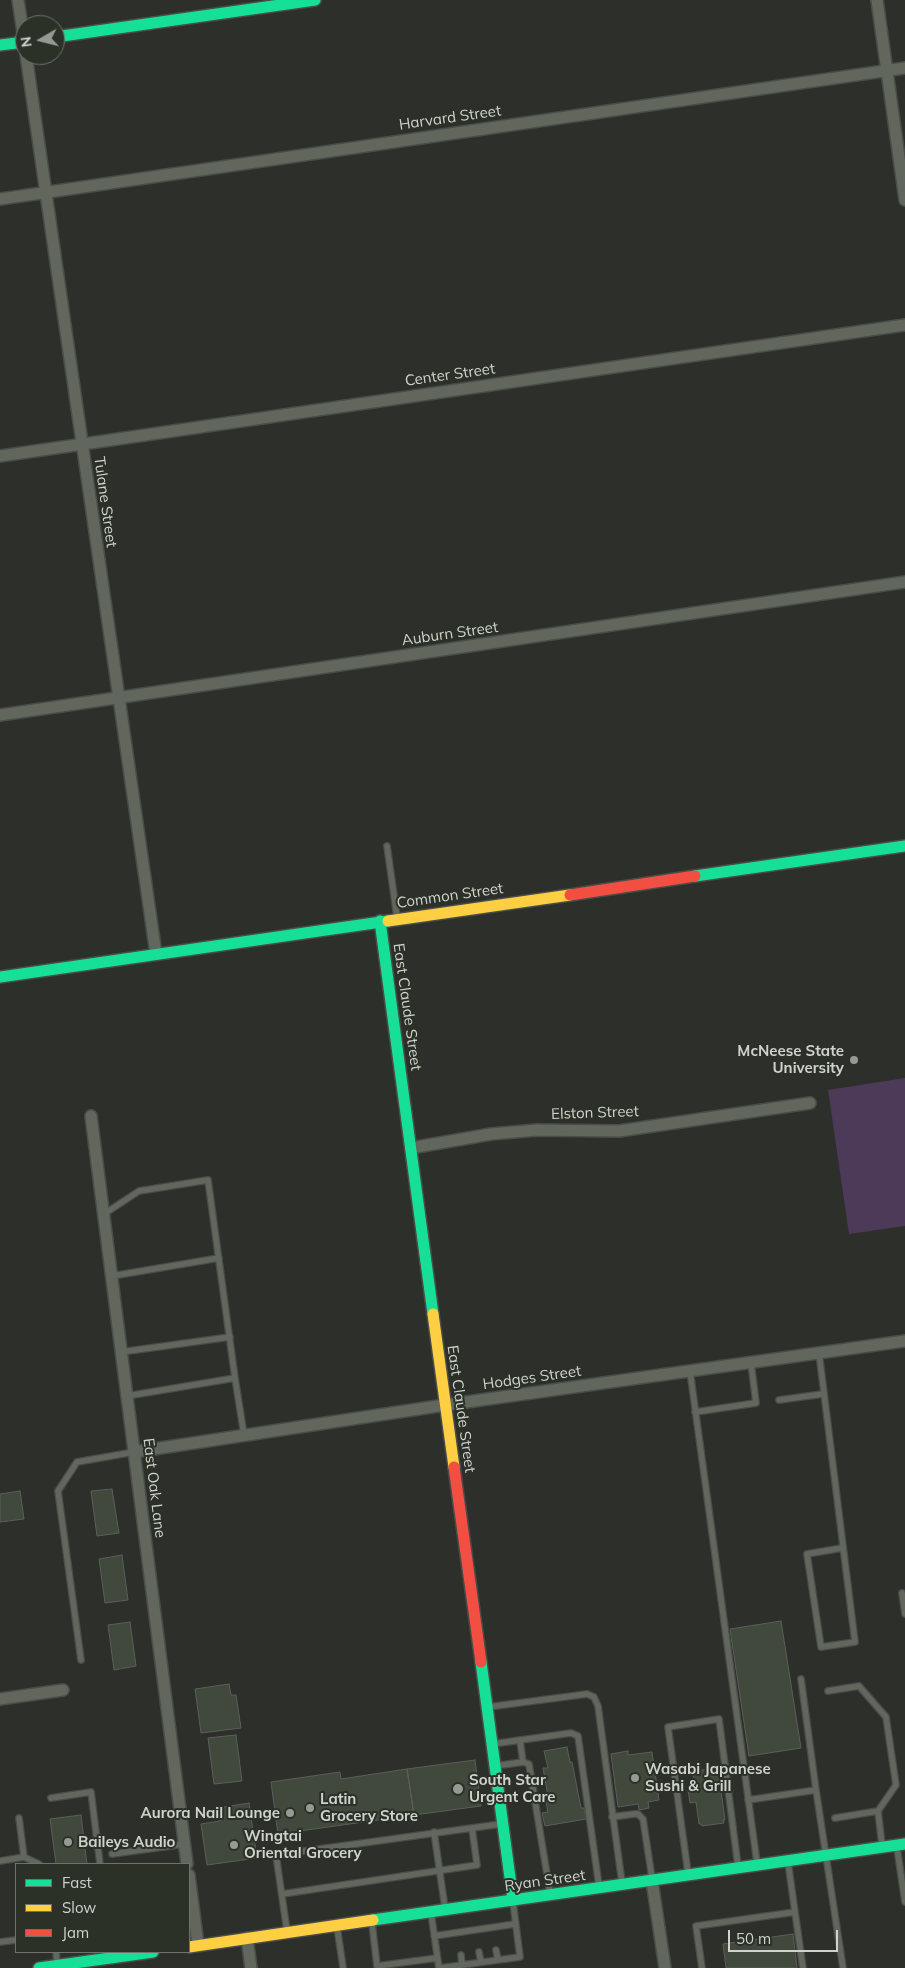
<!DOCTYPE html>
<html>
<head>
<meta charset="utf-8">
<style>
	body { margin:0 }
	#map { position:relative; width:905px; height:1968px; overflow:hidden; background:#2c2f2a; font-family:Mulish,sans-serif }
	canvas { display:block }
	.legend { position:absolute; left:15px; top:1863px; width:175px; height:90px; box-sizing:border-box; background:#2c3128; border:1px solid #6d726a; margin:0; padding:6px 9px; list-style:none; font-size:15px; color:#cfd3cd }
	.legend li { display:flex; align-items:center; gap:10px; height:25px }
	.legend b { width:25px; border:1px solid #6d726a }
	.north { position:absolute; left:15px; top:15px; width:50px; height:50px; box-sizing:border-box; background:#2c3128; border:1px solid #6d726a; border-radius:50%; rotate:262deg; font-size:14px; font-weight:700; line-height:20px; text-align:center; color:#cfd3cd }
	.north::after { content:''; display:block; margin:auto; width:18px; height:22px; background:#969a94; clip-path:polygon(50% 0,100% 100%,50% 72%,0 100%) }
	.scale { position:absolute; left:728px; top:1930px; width:110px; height:22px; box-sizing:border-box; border:2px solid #cfd3cd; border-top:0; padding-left:6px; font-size:15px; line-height:18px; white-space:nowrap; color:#cfd3cd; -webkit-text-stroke:4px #2c3128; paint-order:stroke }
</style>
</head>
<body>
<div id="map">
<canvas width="905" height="1968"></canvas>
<ul class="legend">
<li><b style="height:6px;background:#16e098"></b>Fast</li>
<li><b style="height:6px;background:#ffcf43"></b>Slow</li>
<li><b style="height:6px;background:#f24e42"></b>Jam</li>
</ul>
<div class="north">N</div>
<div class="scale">50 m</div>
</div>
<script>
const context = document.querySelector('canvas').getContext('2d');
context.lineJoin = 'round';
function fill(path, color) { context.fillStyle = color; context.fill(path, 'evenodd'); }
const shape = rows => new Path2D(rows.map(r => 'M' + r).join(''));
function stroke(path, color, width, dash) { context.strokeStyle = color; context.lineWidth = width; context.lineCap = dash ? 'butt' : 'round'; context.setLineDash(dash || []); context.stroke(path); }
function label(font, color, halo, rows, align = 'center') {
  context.font = font + ' Mulish,sans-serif'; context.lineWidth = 4; context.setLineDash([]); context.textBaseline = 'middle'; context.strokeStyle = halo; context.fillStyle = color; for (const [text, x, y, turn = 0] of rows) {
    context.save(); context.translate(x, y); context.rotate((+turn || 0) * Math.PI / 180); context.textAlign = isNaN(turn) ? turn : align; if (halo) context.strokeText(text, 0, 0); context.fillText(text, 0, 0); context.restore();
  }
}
const green = shape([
	[905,1078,905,1226,849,1234,828,1090]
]);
const building = shape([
	[112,1489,119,1533,97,1536,91,1491,112,1489],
	[20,1491,24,1519,0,1522,0,1494,20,1491],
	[122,1555,128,1600,105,1603,99,1559,122,1555],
	[781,1621,801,1748,749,1756,730,1629,781,1621],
	[130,1622,136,1666,114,1670,108,1625,130,1622],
	[229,1684,231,1695,236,1695,241,1728,201,1733,195,1689,229,1684],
	[236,1735,242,1781,214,1784,208,1738,236,1735],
	[567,1747,570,1762,572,1762,581,1808,584,1808,586,1819,545,1826,542,1813,548,1812,546,1802,549,1802,543,1768,548,1768,544,1751,567,1747],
	[628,1751,628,1755,652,1752,659,1800,648,1802,649,1808,639,1810,638,1804,618,1807,611,1754,628,1751],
	[475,1760,481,1806,414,1815,407,1769,475,1760],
	[718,1768,725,1820,723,1820,724,1823,702,1826,701,1824,699,1824,696,1802,690,1803,688,1790,695,1789,693,1771,718,1768],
	[407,1769,414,1815,278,1834,271,1782,340,1772,341,1779,407,1769],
	[249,1803,257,1858,207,1865,201,1824,220,1821,218,1808,249,1803],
	[81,1815,87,1864,56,1864,50,1819,81,1815],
	[793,1934,797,1968,726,1968,723,1944,793,1934]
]);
const lane = shape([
	[387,846,397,917],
	[104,1214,139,1191,208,1180,235,1378,127,1396],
	[112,1276,219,1258],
	[121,1352,230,1337],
	[819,1353,855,1642,821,1647,807,1554,842,1548],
	[690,1371,757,1863],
	[235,1378,244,1435],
	[779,1400,823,1394],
	[695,1412,756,1403,751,1363],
	[902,1593,905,1614],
	[81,1660,58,1491,77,1462,134,1452],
	[801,1679,816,1790],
	[828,1691,859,1686,886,1717,896,1785,878,1811,882,1845],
	[488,1707,587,1694,594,1697,598,1706,622,1883],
	[520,1740,523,1762],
	[492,1744,571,1733,578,1736,599,1886],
	[495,1766,523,1762,529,1764,550,1893],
	[51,1798,91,1792,100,1864],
	[748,1800,816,1790,843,1968],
	[612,1817,634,1814,638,1814,643,1819,652,1878],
	[19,1818,24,1857],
	[835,1818,878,1811],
	[434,1832,445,1908],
	[897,1848,905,1902],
	[112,1854,185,1844],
	[0,1861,24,1857,39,1864],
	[788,1862,795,1912],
	[688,1873,668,1727,719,1719,738,1866],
	[282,1894,477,1865,472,1828],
	[431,1913,439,1968],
	[372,1923,377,1966,437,1958],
	[337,1927,343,1967],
	[287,1931,276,1855,501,1824],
	[434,1936,515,1924],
	[0,1942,16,1940],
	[496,1950,498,1960],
	[56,1952,57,1963],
	[479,1952,481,1962],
	[461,1955,462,1965],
	[440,1968,520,1957,513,1902],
	[702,1968,696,1926,795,1912,803,1968]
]);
const street = shape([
	[18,0,25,46],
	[877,0,905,200],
	[26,55,156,954],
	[0,199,905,68],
	[0,456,905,325],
	[0,715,905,582],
	[91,1116,187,1864],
	[411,1148,491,1134,537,1130,619,1131,810,1103],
	[134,1452,445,1405,905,1341],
	[0,1699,63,1690],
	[189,1875,198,1945],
	[652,1881,665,1968],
	[247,1938,251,1968]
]);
const fast = shape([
	[55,37,315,0],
	[0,45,25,42],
	[695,876,905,846],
	[380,921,433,1314],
	[0,977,388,921],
	[481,1662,513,1900],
	[373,1920,905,1844],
	[39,1968,153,1952]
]);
const slow = shape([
	[388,921,570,895],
	[433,1314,454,1467],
	[189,1947,373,1920]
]);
const jam = shape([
	[570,895,695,876],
	[454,1467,481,1662]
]);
const markers = [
	[854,1060,5,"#969a94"],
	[635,1778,5,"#969a94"],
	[458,1789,6,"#969a94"],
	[310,1808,5,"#969a94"],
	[290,1813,5,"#969a94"],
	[68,1842,5,"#969a94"],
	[234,1845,5,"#969a94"]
];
const streetNames = [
	["Harvard Street",450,118,-8],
	["Center Street",450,375,-8],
	["Tulane Street",105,502,82],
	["Auburn Street",450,634,-8],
	["Common Street",450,896,-8],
	["East Claude Street",407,1007,82],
	["Elston Street",595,1113,-2],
	["Hodges Street",532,1378,-8],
	["East Claude Street",461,1409,82],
	["East Oak Lane",154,1488,83],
	["Ryan Street",545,1881,-8]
];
const poiNames = [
	["McNeese State",844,1051,"right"],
	["University",844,1068,"right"],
	["Wasabi Japanese",645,1769],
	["Sushi & Grill",645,1786],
	["South Star",469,1780],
	["Urgent Care",469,1797],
	["Latin",320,1799],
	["Grocery Store",320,1816],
	["Aurora Nail Lounge",280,1813,"right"],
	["Wingtai",244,1836],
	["Oriental Grocery",244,1853],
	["Baileys Audio",78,1842]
];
fill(green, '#4d3a59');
fill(building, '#40493b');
stroke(building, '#5c5e5a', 1);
stroke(lane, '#494c48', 8);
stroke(street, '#494c48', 14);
stroke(fast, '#494c48', 14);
stroke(slow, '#494c48', 14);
stroke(jam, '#494c48', 14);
stroke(lane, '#62675e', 5.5);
stroke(street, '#62675e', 11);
stroke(fast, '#16e098', 11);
stroke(slow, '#ffcf43', 11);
stroke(jam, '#f24e42', 11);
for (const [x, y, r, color] of markers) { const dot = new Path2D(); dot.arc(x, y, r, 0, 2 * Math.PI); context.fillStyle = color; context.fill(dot); stroke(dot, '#2c3128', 2); }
label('15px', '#cfd3cd', '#2c3128', streetNames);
label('bold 15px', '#cfd3cd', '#2c3128', poiNames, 'left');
</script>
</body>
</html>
